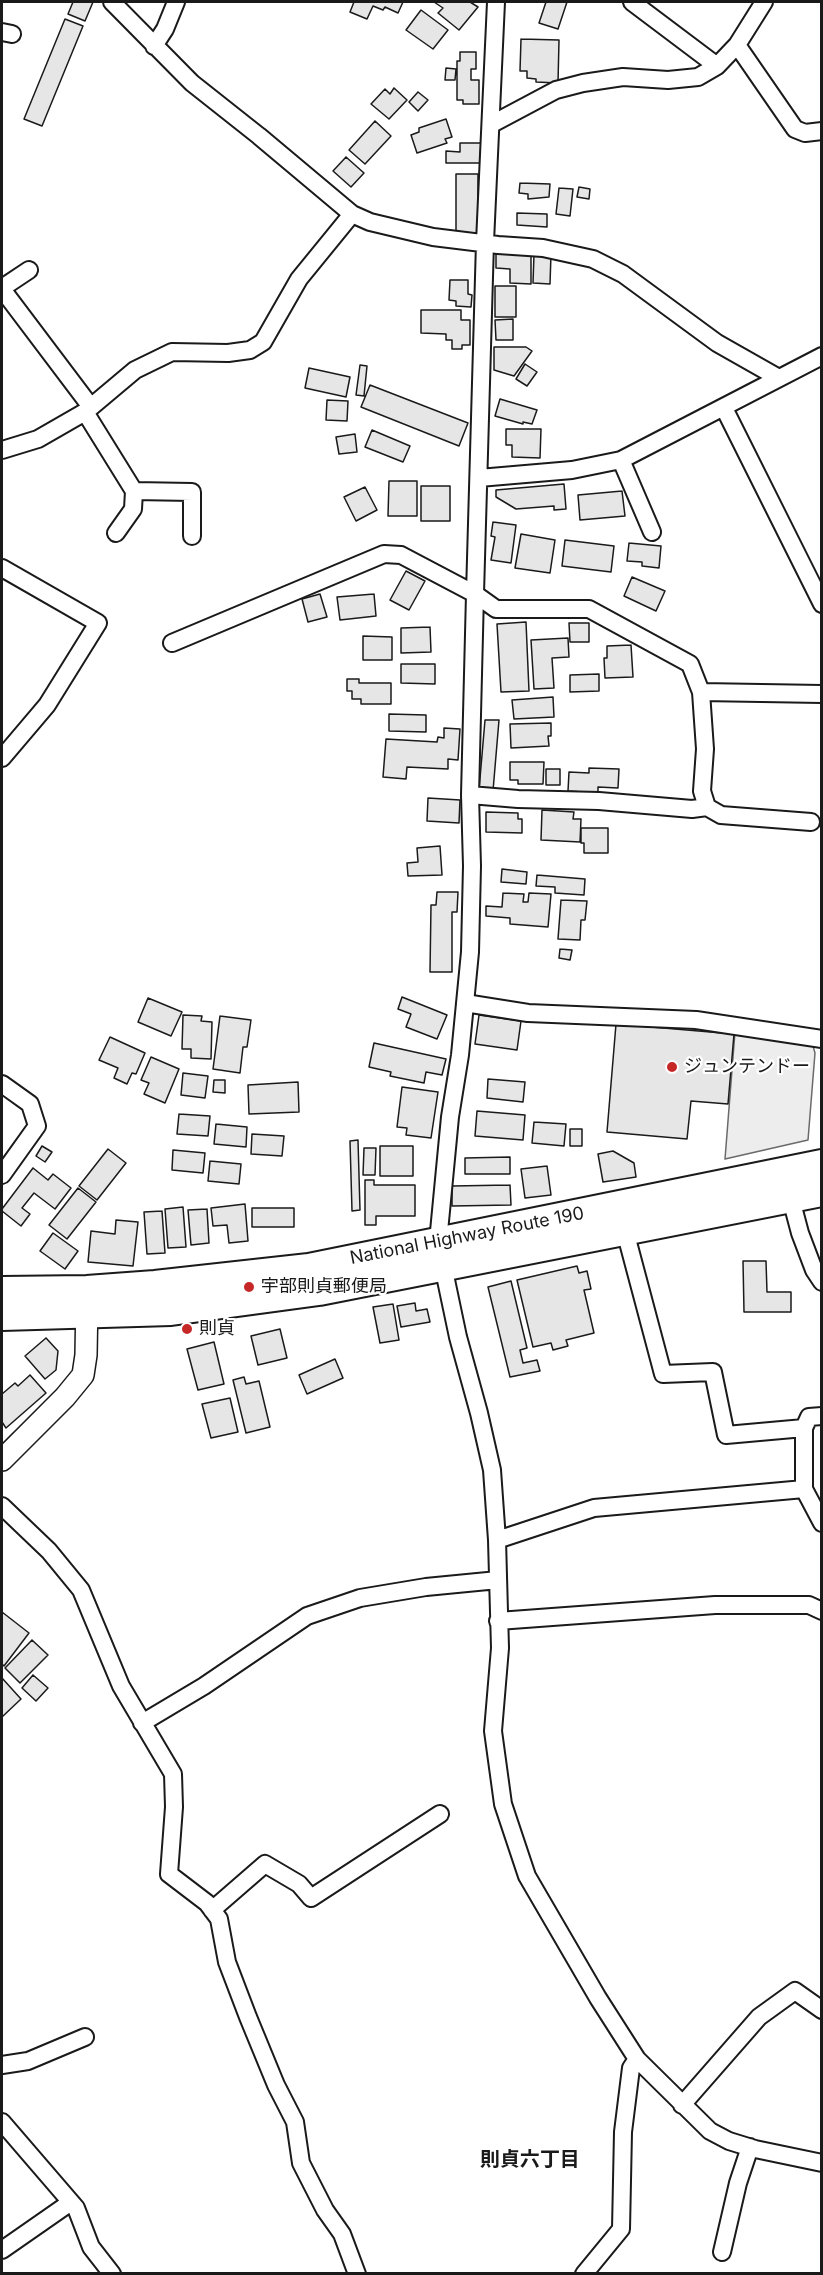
<!DOCTYPE html>
<html>
<head>
<meta charset="utf-8">
<style>
	body { margin:0 }
	#map { position:relative; width:823px; height:2275px; overflow:hidden; background:#fff; font-family:Inter,sans-serif }
	canvas { display:block }
	.frame { position:absolute; inset:0; border:3px solid #1a1a1a; pointer-events:none }
</style>
</head>
<body>
<div id="map">
<canvas width="823" height="2275"></canvas>
<div class="frame"></div>
</div>
<script>
const context = document.querySelector('canvas').getContext('2d');
context.lineJoin = 'round';
function fill(path, color) { context.fillStyle = color; context.fill(path, 'evenodd'); }
const shape = rows => new Path2D(rows.map(r => 'M' + r).join(''));
function stroke(path, color, width, dash) { context.strokeStyle = color; context.lineWidth = width; context.lineCap = dash ? 'butt' : 'round'; context.setLineDash(dash || []); context.stroke(path); }
function label(font, color, halo, rows, align = 'center') {
  context.font = font + ' Inter,"Noto Sans JP",sans-serif'; context.lineWidth = 4.5; context.setLineDash([]); context.textBaseline = 'middle'; context.strokeStyle = halo; context.fillStyle = color; for (const [text, x, y, turn = 0] of rows) {
    context.save(); context.translate(x, y); context.rotate((+turn || 0) * Math.PI / 180); context.textAlign = isNaN(turn) ? turn : align; if (halo) context.strokeText(text, 0, 0); context.fillText(text, 0, 0); context.restore();
  }
}
const built = shape([
	[735,1032,809,1042,813,1046,815,1053,808,1140,725,1159,735,1032]
]);
const building = shape([
	[73,2,93,2,85,21,68,14,73,2],
	[354,2,403,2,398,13,385,7,383,10,373,6,367,19,350,12,354,2],
	[434,2,470,2,478,7,459,30,438,13,443,8,434,2],
	[546,2,567,2,558,29,539,23,546,2],
	[421,10,448,30,433,49,406,30,421,10],
	[65,19,83,26,42,126,24,119,65,19],
	[521,39,559,40,558,83,536,82,536,79,527,78,527,71,520,71,521,39],
	[460,52,476,52,476,69,471,69,471,80,479,80,479,104,463,104,463,100,457,100,457,61,460,61,460,52],
	[446,68,456,69,455,80,445,80,446,68],
	[394,88,407,100,389,119,371,104,385,89,390,94,394,88],
	[418,92,428,100,418,111,409,102,418,92],
	[446,119,452,137,445,139,447,143,417,153,411,135,419,132,419,128,446,119],
	[375,121,391,136,365,164,349,150,375,121],
	[460,143,481,143,480,163,446,163,446,151,460,152,460,143],
	[346,157,364,173,351,187,333,171,346,157],
	[456,174,478,174,478,233,456,233,456,174],
	[520,183,550,184,549,197,528,199,528,194,519,193,520,183],
	[579,187,590,189,589,199,577,197,579,187],
	[559,188,573,189,570,216,556,214,559,188],
	[517,213,547,214,547,227,517,225,517,213],
	[496,253,531,254,531,284,510,283,510,269,496,268,496,253],
	[534,254,551,254,550,284,533,283,534,254],
	[450,280,468,280,468,294,472,295,471,307,456,306,456,301,449,300,450,280],
	[495,286,516,286,516,317,495,317,495,286],
	[421,310,461,310,461,320,470,320,470,345,462,345,462,349,452,349,452,340,446,340,446,334,421,333,421,310],
	[513,319,513,340,496,340,495,320,513,319],
	[494,347,526,347,532,351,514,376,494,370,494,347],
	[525,364,537,372,527,386,516,379,525,364],
	[360,365,367,366,364,396,356,395,360,365],
	[309,368,350,377,346,397,305,388,309,368],
	[370,385,468,423,459,446,361,407,370,385],
	[500,399,537,410,532,424,523,422,523,424,495,416,500,399],
	[327,400,348,401,347,421,326,420,327,400],
	[506,429,541,429,540,458,512,457,512,445,506,445,506,429],
	[372,430,410,446,403,462,365,447,372,430],
	[355,434,357,452,339,454,336,437,355,434],
	[389,481,417,481,417,516,388,516,389,481],
	[564,484,566,509,554,510,554,506,516,509,496,497,496,490,564,484],
	[421,486,450,486,450,521,421,521,421,486],
	[365,487,377,510,356,521,344,497,365,487],
	[622,491,625,516,580,520,578,495,622,491],
	[493,522,516,525,511,563,491,560,495,537,491,536,493,522],
	[521,534,555,540,550,573,515,568,521,534],
	[565,540,614,546,611,572,562,566,565,540],
	[629,543,661,546,659,568,642,566,642,562,627,561,629,543],
	[406,571,425,581,409,610,390,600,406,571],
	[632,577,665,591,656,611,624,596,632,577],
	[320,594,327,617,308,622,302,599,320,594],
	[374,594,376,616,340,620,337,597,374,594],
	[526,622,529,691,501,692,497,624,526,622],
	[569,623,589,623,589,642,570,642,569,623],
	[430,627,431,652,401,653,401,628,430,627],
	[363,636,392,637,392,660,363,660,363,636],
	[568,638,569,657,552,658,554,688,534,689,531,640,568,638],
	[631,645,633,677,605,678,604,658,607,658,607,646,631,645],
	[401,664,435,664,435,684,401,683,401,664],
	[599,674,599,691,570,692,570,675,599,674],
	[347,679,359,679,359,683,391,683,391,704,361,704,361,699,352,699,352,691,347,691,347,679],
	[553,697,554,717,514,719,512,700,553,697],
	[389,714,426,715,426,732,389,731,389,714],
	[485,720,499,720,493,791,479,790,485,720],
	[551,723,551,736,548,736,549,746,511,748,510,724,551,723],
	[444,728,460,729,458,760,448,759,448,769,407,767,406,779,383,777,386,739,437,742,438,737,444,738,444,728],
	[510,762,544,762,543,784,518,784,518,780,510,780,510,762],
	[589,768,619,769,618,788,598,787,598,793,568,791,569,772,589,773,589,768],
	[546,769,560,769,560,785,546,785,546,769],
	[428,798,460,800,459,823,427,821,428,798],
	[542,810,574,812,573,819,581,819,580,842,541,840,542,810],
	[486,812,518,813,518,819,522,819,522,833,486,832,486,812],
	[581,828,608,828,608,853,584,853,584,843,581,843,581,828],
	[440,846,442,875,408,876,407,863,418,862,417,848,440,846],
	[502,869,527,872,526,884,501,882,502,869],
	[537,875,585,879,584,895,555,893,555,887,536,886,537,875],
	[437,892,458,892,457,912,452,912,452,972,430,972,431,905,436,905,437,892],
	[503,893,524,894,523,902,528,902,529,893,551,894,548,927,510,924,510,918,486,916,486,906,502,907,503,893],
	[561,900,587,901,585,920,581,920,580,940,558,939,561,900],
	[560,949,572,950,570,960,559,958,560,949],
	[402,997,447,1015,437,1039,406,1027,411,1014,398,1009,402,997],
	[148,998,182,1012,171,1036,138,1022,148,998],
	[183,1015,202,1016,201,1021,212,1022,211,1059,191,1058,191,1049,182,1049,183,1015],
	[479,1015,521,1021,517,1050,475,1044,479,1015],
	[220,1016,251,1020,247,1047,243,1047,240,1073,213,1069,220,1016],
	[616,1024,734,1034,728,1104,691,1101,687,1139,607,1132,616,1024],
	[110,1037,145,1053,136,1074,132,1073,127,1084,114,1078,118,1068,99,1060,110,1037],
	[374,1043,446,1059,442,1075,426,1072,424,1083,390,1076,391,1072,369,1067,374,1043],
	[151,1057,179,1069,165,1103,144,1094,149,1083,141,1080,151,1057],
	[183,1073,208,1076,205,1098,181,1095,183,1073],
	[488,1079,525,1082,523,1102,487,1098,488,1079],
	[214,1080,225,1080,225,1093,213,1092,214,1080],
	[298,1082,299,1112,249,1114,248,1085,298,1082],
	[402,1087,438,1092,431,1138,406,1135,407,1128,397,1127,402,1087],
	[477,1111,525,1115,523,1140,475,1136,477,1111],
	[179,1114,210,1116,208,1136,177,1134,179,1114],
	[534,1122,566,1124,564,1146,532,1143,534,1122],
	[216,1124,247,1127,246,1147,214,1144,216,1124],
	[570,1129,582,1129,582,1146,570,1146,570,1129],
	[252,1134,284,1136,282,1156,251,1154,252,1134],
	[358,1140,360,1210,352,1211,350,1141,358,1140],
	[42,1146,52,1152,45,1162,36,1156,42,1146],
	[380,1146,413,1146,413,1176,380,1176,380,1146],
	[364,1148,376,1148,375,1175,363,1175,364,1148],
	[108,1149,126,1163,97,1200,79,1186,108,1149],
	[173,1150,205,1153,203,1173,172,1170,173,1150],
	[613,1151,634,1163,636,1177,603,1182,598,1154,613,1151],
	[510,1157,510,1174,465,1174,465,1158,510,1157],
	[210,1161,241,1164,239,1184,208,1181,210,1161],
	[547,1166,551,1195,525,1198,521,1169,547,1166],
	[33,1168,48,1180,53,1174,71,1188,55,1209,34,1193,22,1208,30,1214,21,1226,2,1211,2,1209,33,1168],
	[365,1180,374,1180,374,1185,415,1185,415,1216,376,1216,376,1225,365,1225,365,1180],
	[510,1185,511,1205,452,1206,452,1186,510,1185],
	[78,1188,96,1202,67,1239,49,1225,78,1188],
	[245,1204,248,1241,229,1243,227,1225,213,1226,211,1208,245,1204],
	[183,1207,186,1247,168,1248,165,1209,183,1207],
	[252,1208,294,1208,294,1227,252,1227,252,1208],
	[207,1209,209,1243,191,1245,188,1210,207,1209],
	[162,1211,165,1253,147,1254,144,1212,162,1211],
	[116,1220,138,1222,133,1266,88,1262,91,1231,115,1234,116,1220],
	[53,1233,78,1251,65,1269,40,1251,53,1233],
	[743,1261,766,1261,767,1292,791,1292,791,1312,744,1312,743,1261],
	[577,1266,579,1273,587,1271,591,1289,584,1290,594,1333,566,1340,568,1346,553,1350,551,1343,533,1347,517,1280,577,1266],
	[511,1281,527,1348,520,1350,523,1363,537,1360,540,1371,510,1377,488,1287,511,1281],
	[415,1303,416,1311,427,1309,430,1322,401,1327,397,1306,415,1303],
	[393,1304,399,1340,380,1343,373,1307,393,1304],
	[280,1329,287,1358,258,1365,251,1336,280,1329],
	[46,1338,58,1351,56,1370,45,1379,25,1356,46,1338],
	[214,1342,224,1384,198,1390,187,1349,214,1342],
	[335,1359,343,1378,307,1394,299,1375,335,1359],
	[30,1375,46,1393,6,1428,2,1422,2,1394,15,1383,18,1386,30,1375],
	[244,1377,246,1384,259,1381,270,1427,246,1433,233,1380,244,1377],
	[230,1398,238,1432,211,1438,202,1404,230,1398],
	[2,1612,29,1633,4,1666,2,1664,2,1612],
	[32,1640,48,1655,20,1683,5,1668,32,1640],
	[33,1675,48,1688,36,1701,22,1688,33,1675],
	[2,1678,21,1699,2,1717,2,1678]
]);
const minor = shape([
	[112,2,192,83,259,136,352,214,370,222,433,237,498,245,543,248,593,259,623,274,717,343,777,377],
	[496,2,485,242,475,594,470,795,472,866,470,952,460,1055,450,1117,438,1242,458,1337,479,1413,492,1470,497,1540,500,1648,493,1731,503,1804,527,1876,598,1998,637,2059,710,2131,729,2141,755,2149,822,2163],
	[632,2,717,66],
	[2,32,12,34],
	[737,45,795,129,805,133,822,131],
	[154,46,165,29,176,2],
	[492,124,556,90,583,83,623,77,668,80,698,77,717,66,737,45,764,2],
	[2,288,29,270],
	[2,289,91,407],
	[724,408,822,604],
	[85,412,134,491,133,509,116,533],
	[2,450,38,439,85,412,135,370,172,352,228,353,250,350,263,342,299,279,352,214],
	[621,460,652,532],
	[479,478,572,470,621,460,822,356],
	[134,491,192,492,192,536],
	[2,568,98,623,47,705,2,758],
	[172,643,384,554,401,555,475,594,496,609,589,609,690,664,701,692,822,694],
	[701,692,705,749,702,791,707,807,721,815,811,822],
	[470,795,518,799,599,801,692,809,707,807],
	[465,1003,528,1013,696,1020,822,1039],
	[2,1084,30,1104,37,1126,2,1175],
	[791,1199,800,1233,814,1270,822,1282],
	[625,1231,663,1374,713,1372,726,1435,804,1428],
	[822,1416,809,1417,804,1428,804,1489,822,1523],
	[2,1506,49,1551,81,1590,121,1686,173,1774,174,1807,169,1874,207,1903,219,1919,227,1962,248,2017,276,2085,295,2122,301,2163,325,2210,342,2234,357,2274],
	[497,1540,594,1508,804,1489],
	[498,1621,715,1605,809,1605,822,1611],
	[142,1723,204,1686,307,1616,360,1598,426,1587,498,1580],
	[212,1910,265,1864,299,1884,311,1898,440,1814],
	[2,2065,28,2061,85,2037],
	[682,2105,759,2017,795,1991,822,2010],
	[2,2122,76,2208,91,2247,112,2274],
	[2,2250,71,2202],
	[722,2252,738,2183,750,2147],
	[584,2274,621,2229,623,2132,631,2068,637,2059]
]);
const tertiary = shape([
	[2,1460,65,1397,83,1375,86,1355,87,1299]
]);
const trunk = shape([
	[2,1291,87,1290,155,1285,309,1268,822,1164],
	[2,1316,171,1311,319,1291,822,1192]
]);
const markers = [
	[672,1067,6,"#c62828"],
	[249,1287,6,"#c62828"],
	[187,1329,6,"#c62828"]
];
const poiNames = [
	["ジュンテンドー",684,1067],
	["宇部則貞郵便局",261,1287],
	["則貞",199,1329]
];
const streetNames = [
	["National Highway Route 190",467,1236,-11]
];
const neighbourhoodNames = [
	["則貞六丁目",530,2160]
];
fill(built, '#ededed');
stroke(built, '#6a6a6a', 1.5);
fill(building, '#e6e6e6');
stroke(building, '#1a1a1a', 1.5);
stroke(minor, '#1a1a1a', 20);
stroke(tertiary, '#1a1a1a', 24);
stroke(trunk, '#1a1a1a', 32);
stroke(minor, '#fff', 16);
stroke(tertiary, '#fff', 21);
stroke(trunk, '#fff', 28);
for (const [x, y, r, color] of markers) { const dot = new Path2D(); dot.arc(x, y, r, 0, 2 * Math.PI); context.fillStyle = color; context.fill(dot); stroke(dot, '#fff', 2); }
label('18px', '#1a1a1a', '#fff', poiNames, 'left');
label('18px', '#1a1a1a', '#fff', streetNames);
label('bold 20px', '#1a1a1a', '#fff', neighbourhoodNames);
</script>
</body>
</html>
